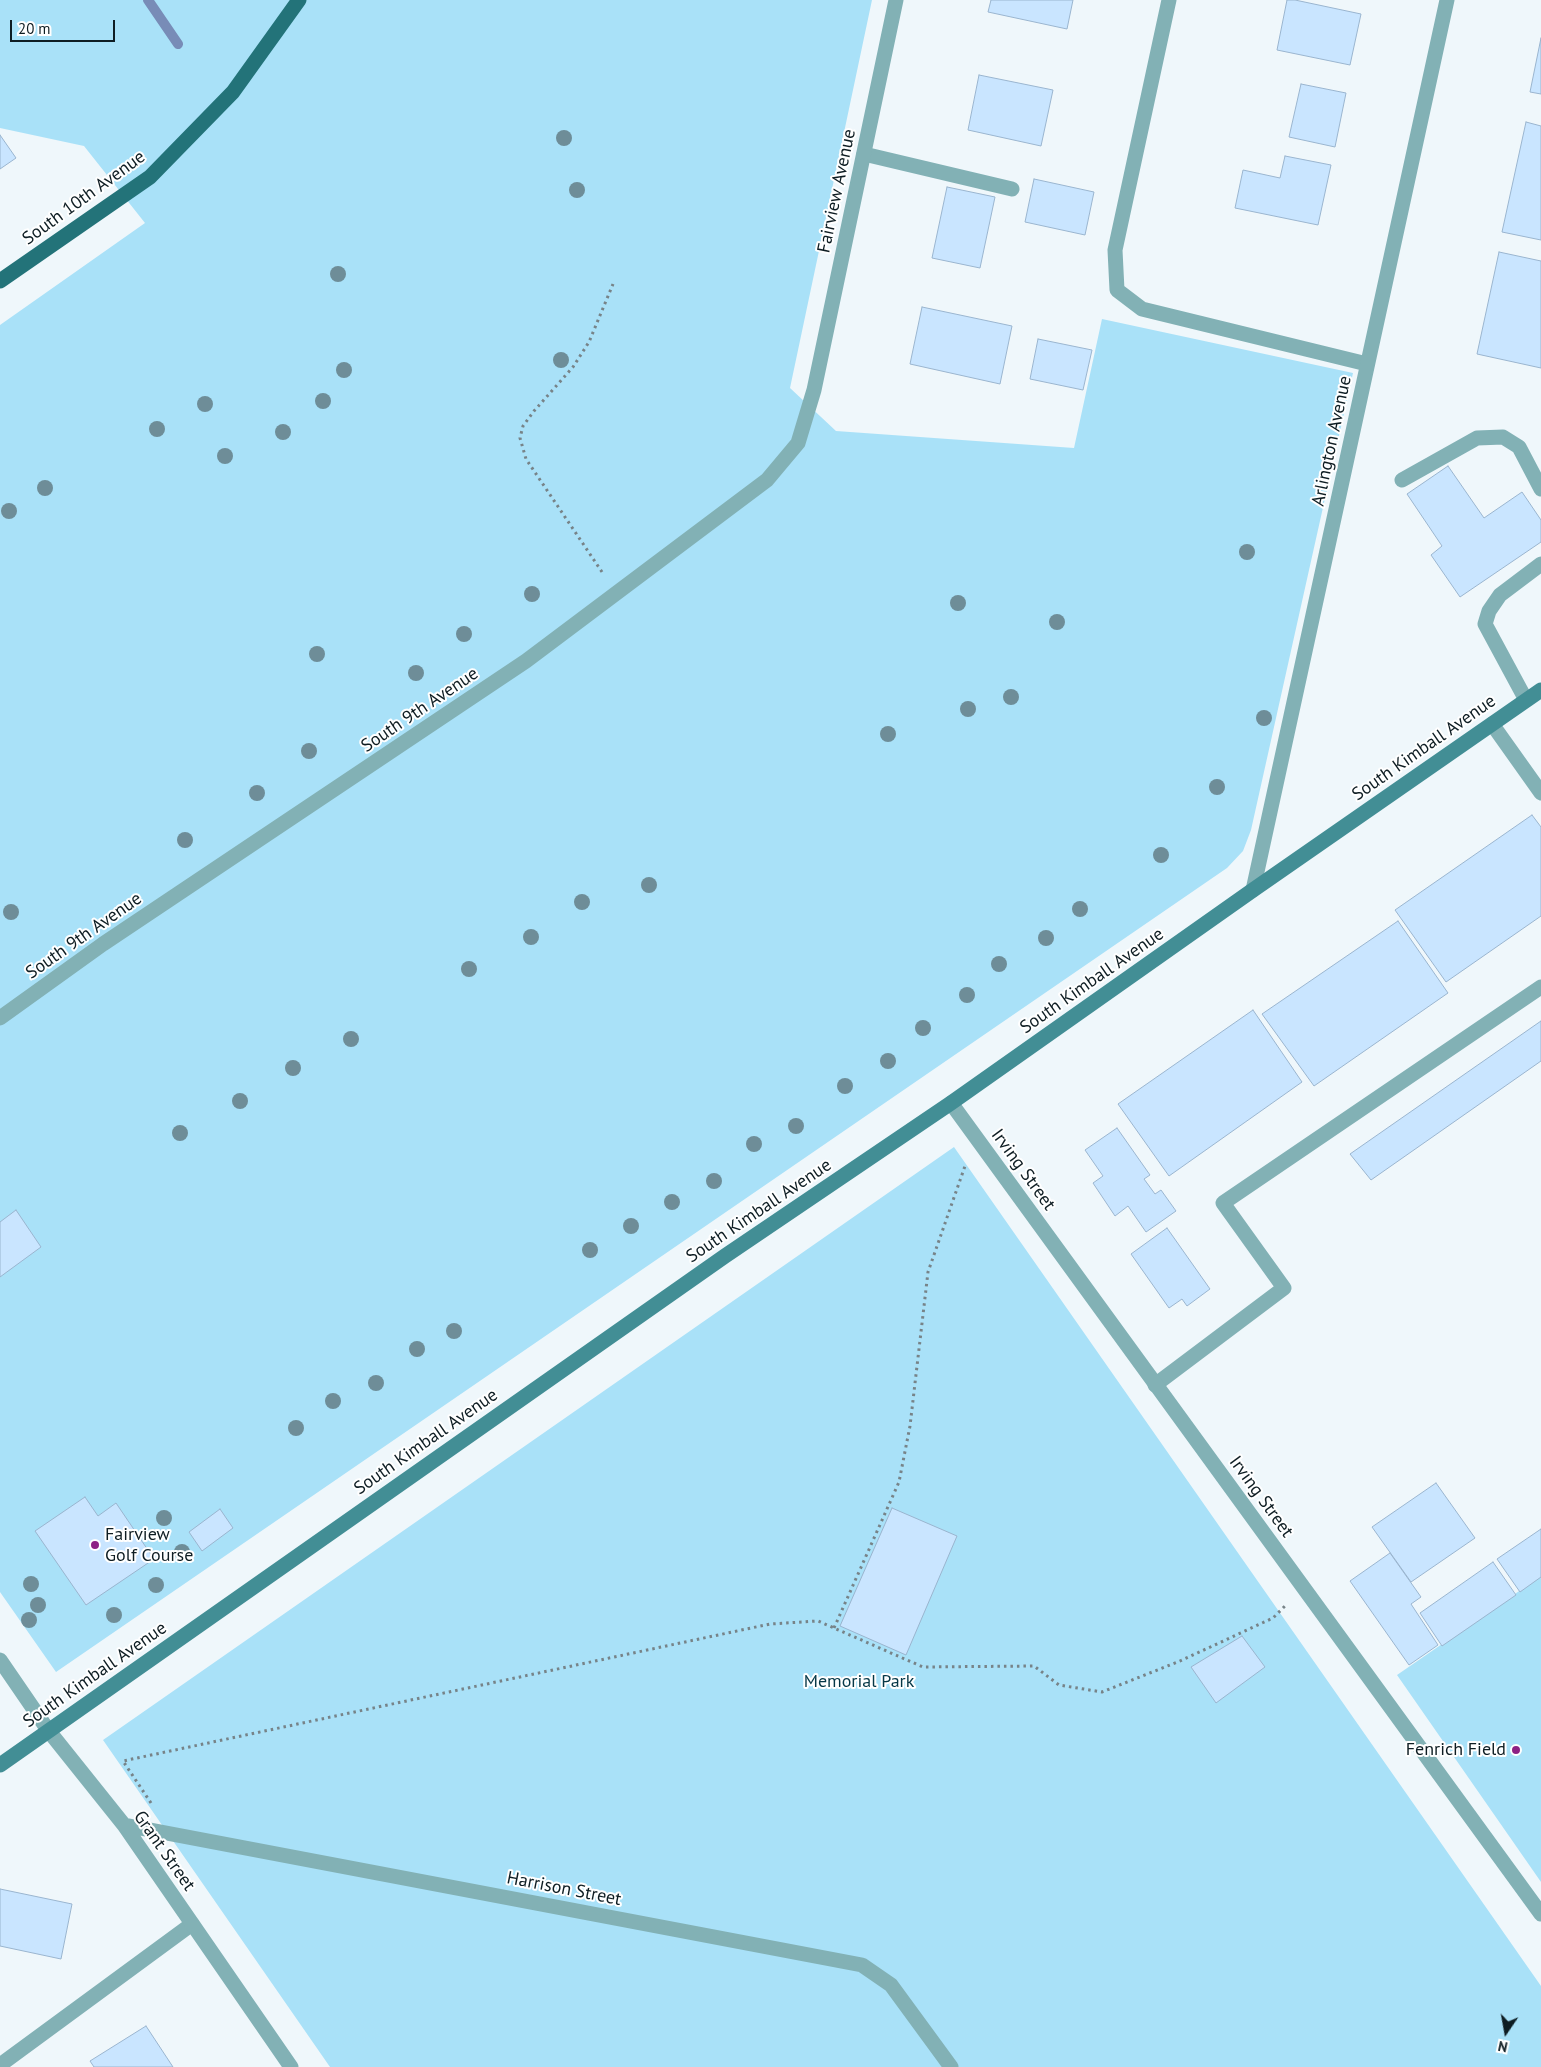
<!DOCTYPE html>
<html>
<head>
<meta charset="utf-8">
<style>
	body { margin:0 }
	#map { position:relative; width:1541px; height:2067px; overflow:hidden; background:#eff7fb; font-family:"PT Sans",sans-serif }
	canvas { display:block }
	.north { position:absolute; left:1481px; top:2007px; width:50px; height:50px; -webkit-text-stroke:4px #fff; paint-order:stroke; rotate:192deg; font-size:14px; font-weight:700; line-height:20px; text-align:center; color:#0e1d23 }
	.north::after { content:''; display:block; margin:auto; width:18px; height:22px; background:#0e1d23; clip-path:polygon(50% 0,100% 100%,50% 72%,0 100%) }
	.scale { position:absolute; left:10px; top:20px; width:105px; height:22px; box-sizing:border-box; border:2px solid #0e1d23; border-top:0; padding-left:6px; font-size:15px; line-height:18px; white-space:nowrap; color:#0e1d23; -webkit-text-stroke:4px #fff; paint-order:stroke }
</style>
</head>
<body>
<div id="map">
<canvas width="1541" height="2067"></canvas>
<div class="north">N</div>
<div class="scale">20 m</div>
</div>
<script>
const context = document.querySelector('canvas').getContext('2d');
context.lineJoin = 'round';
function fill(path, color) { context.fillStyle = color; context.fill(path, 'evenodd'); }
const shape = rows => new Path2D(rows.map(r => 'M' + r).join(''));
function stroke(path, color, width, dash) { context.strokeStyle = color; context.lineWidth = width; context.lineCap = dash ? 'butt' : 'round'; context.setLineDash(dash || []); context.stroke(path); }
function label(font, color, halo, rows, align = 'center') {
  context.font = font + ' "PT Sans",sans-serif'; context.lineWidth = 4; context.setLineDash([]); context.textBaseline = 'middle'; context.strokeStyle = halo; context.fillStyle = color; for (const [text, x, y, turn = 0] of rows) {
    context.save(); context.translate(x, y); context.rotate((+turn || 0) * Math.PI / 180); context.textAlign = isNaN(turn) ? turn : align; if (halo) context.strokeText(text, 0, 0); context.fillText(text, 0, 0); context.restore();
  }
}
const green = shape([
	[0,0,872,0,790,388,836,431,1074,448,1102,319,1353,373,1251,830,1243,851,1227,868,56,1672,0,1592,0,325,145,223,84,146,0,128],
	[954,1147,1541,1986,1541,2067,330,2067,103,1740],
	[1541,1576,1541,1882,1397,1675]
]);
const stream = shape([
	[148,0,178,44]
]);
const building = shape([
	[991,0,1073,0,1067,29,988,12,991,0],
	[1287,0,1295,0,1361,14,1350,65,1277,50,1287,0],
	[1541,38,1541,94,1530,92,1541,38],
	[979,75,1053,90,1041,146,968,130,979,75],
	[1301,84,1346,93,1335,147,1289,137,1301,84],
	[1526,122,1541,126,1541,240,1502,232,1526,122],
	[0,135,16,158,0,169,0,135],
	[1285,156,1331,165,1318,225,1235,208,1243,170,1280,178,1285,156],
	[1034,179,1094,192,1085,235,1025,222,1034,179],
	[947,187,995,197,980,268,932,258,947,187],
	[1499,252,1541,261,1541,368,1477,354,1499,252],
	[922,307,1012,326,1000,384,910,364,922,307],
	[1038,339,1092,350,1083,390,1030,379,1038,339],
	[1448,466,1484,518,1522,492,1541,520,1541,542,1460,597,1431,555,1442,546,1407,494,1448,466],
	[1532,815,1541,827,1541,916,1446,982,1395,910,1532,815],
	[1398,921,1448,993,1314,1086,1262,1014,1398,921],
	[1253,1010,1302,1082,1169,1176,1118,1104,1253,1010],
	[1541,1021,1541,1061,1371,1180,1350,1154,1541,1021],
	[1117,1128,1150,1175,1144,1179,1155,1194,1161,1190,1176,1211,1146,1232,1128,1206,1115,1216,1093,1183,1103,1176,1085,1150,1117,1128],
	[16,1210,41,1247,0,1277,0,1222,16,1210],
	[1167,1228,1210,1289,1187,1306,1182,1299,1169,1308,1131,1254,1167,1228],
	[1436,1483,1475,1538,1411,1582,1372,1527,1436,1483],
	[85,1497,98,1516,116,1503,154,1559,86,1605,35,1531,85,1497],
	[892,1508,957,1536,906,1655,840,1626,892,1508],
	[220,1509,233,1528,202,1551,189,1532,220,1509],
	[1541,1529,1541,1577,1520,1592,1497,1559,1541,1529],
	[1390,1553,1421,1597,1411,1604,1438,1645,1409,1665,1350,1581,1390,1553],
	[1493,1562,1516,1595,1442,1646,1420,1613,1493,1562],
	[1242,1636,1265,1667,1216,1703,1191,1667,1242,1636],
	[0,1889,72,1904,61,1959,0,1946,0,1889],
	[146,2026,173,2067,94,2067,90,2061,146,2026]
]);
const path = shape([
	[602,572,526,459,520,438,523,426,534,411,573,367,589,342,613,284],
	[834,1628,899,1482,910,1426,928,1272,965,1166],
	[151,1803,123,1761,770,1624,818,1621,923,1667,1034,1666,1059,1685,1102,1692,1180,1661,1273,1618,1286,1605]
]);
const lane = shape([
	[1169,0,1115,250,1117,290,1142,309,1367,364],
	[864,154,1012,189],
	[1402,480,1477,438,1503,437,1519,447,1541,489],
	[1526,700,1485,624,1489,611,1500,595,1541,564],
	[1492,724,1541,793],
	[1155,1385,1284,1288,1223,1203,1541,987],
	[0,2065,192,1924]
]);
const street = shape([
	[1253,890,1447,0],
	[0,1018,103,944,526,661,767,480,798,443,814,390,896,0],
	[951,1103,1541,1914],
	[0,1660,48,1730,124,1825,291,2067],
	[124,1825,862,1965,891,1985,951,2067]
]);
const secondary = shape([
	[0,1765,725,1256,951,1103,1253,890,1541,690]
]);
const primary = shape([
	[0,281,150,177,233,92,299,0]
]);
const trees = [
	[564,138],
	[577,190],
	[338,274],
	[561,360],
	[344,370],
	[323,401],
	[205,404],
	[157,429],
	[283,432],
	[225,456],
	[45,488],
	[9,511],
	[1247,552],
	[532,594],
	[958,603],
	[1057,622],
	[464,634],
	[317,654],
	[416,673],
	[1011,697],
	[968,709],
	[1264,718],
	[888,734],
	[309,751],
	[1217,787],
	[257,793],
	[185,840],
	[1161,855],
	[649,885],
	[582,902],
	[1080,909],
	[11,912],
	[531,937],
	[1046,938],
	[999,964],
	[469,969],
	[967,995],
	[923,1028],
	[351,1039],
	[888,1061],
	[293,1068],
	[845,1086],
	[240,1101],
	[796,1126],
	[180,1133],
	[754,1144],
	[714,1181],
	[672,1202],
	[631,1226],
	[590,1250],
	[454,1331],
	[417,1349],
	[376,1383],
	[333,1401],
	[296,1428],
	[164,1518],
	[182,1552],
	[31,1584],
	[156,1585],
	[38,1605],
	[114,1615],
	[29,1620]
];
const markers = [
	[95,1545,5,"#8d2084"],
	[1516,1750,5,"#8d2084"]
];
const streetNames = [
	["Fairview Avenue",837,191,-78],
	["South 10th Avenue",84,198,-36],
	["Arlington Avenue",1332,441,-78],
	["South 9th Avenue",420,710,-34],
	["South Kimball Avenue",1424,748,-35],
	["South 9th Avenue",84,936,-35],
	["South Kimball Avenue",1092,981,-35],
	["Irving Street",1023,1170,54],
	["South Kimball Avenue",759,1211,-34],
	["South Kimball Avenue",426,1442,-35],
	["Irving Street",1261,1497,54],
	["South Kimball Avenue",95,1675,-35],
	["Grant Street",164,1851,55],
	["Harrison Street",564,1889,11]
];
const poiNames = [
	["Fairview",105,1535],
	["Golf Course",105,1556],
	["Fenrich Field",1506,1750,"right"]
];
const parkNames = [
	["Memorial Park",859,1682]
];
fill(green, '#a9e1f8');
stroke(stream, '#788cb7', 10);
fill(building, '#c9e5ff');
stroke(building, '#9ab5cf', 1);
stroke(path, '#778388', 3, [2.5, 4]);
stroke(lane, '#82b1b5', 15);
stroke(street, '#82b1b5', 15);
stroke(secondary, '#428e95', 15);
stroke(primary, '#237379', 15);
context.fillStyle = '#6e8d98';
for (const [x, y] of trees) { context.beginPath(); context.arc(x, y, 8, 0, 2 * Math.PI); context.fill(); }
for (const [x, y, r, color] of markers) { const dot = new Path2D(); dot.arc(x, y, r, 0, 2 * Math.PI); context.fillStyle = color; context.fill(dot); stroke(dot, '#fff', 2); }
label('18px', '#0e1d23', '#fff', streetNames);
label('18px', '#0e1d23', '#fff', poiNames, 'left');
label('18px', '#053747', '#fff', parkNames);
</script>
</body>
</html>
